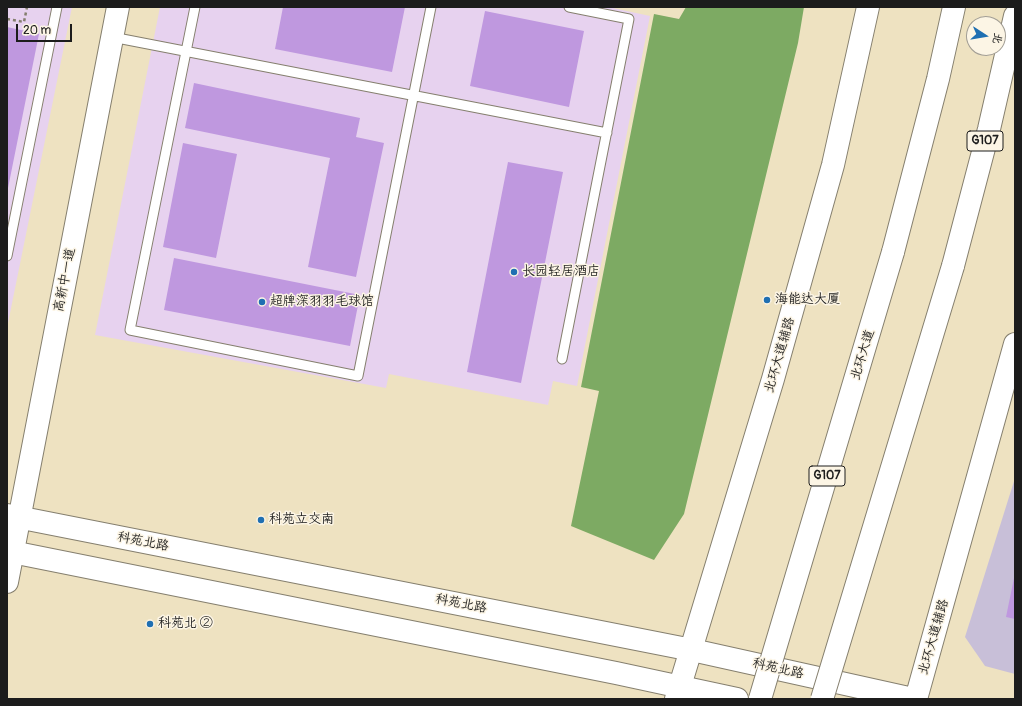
<!DOCTYPE html>
<html>
<head>
<meta charset="utf-8">
<style>
	body { margin:0 }
	#map { position:relative; width:1022px; height:706px; overflow:hidden; background:#eee2c1; font-family:Pangolin,"LXGW WenKai TC",sans-serif }
	canvas { display:block }
	.frame { position:absolute; inset:0; border:8px solid #1c1c1c; pointer-events:none }
	.north { position:absolute; left:966px; top:16px; width:40px; height:40px; box-sizing:border-box; background:#fcf5e5; border:1px solid #a29e95; border-radius:50%; rotate:102deg; font-size:11px; font-weight:700; line-height:16px; text-align:center; color:#1c1c1c }
	.north::after { content:''; display:block; margin:auto; width:14px; height:18px; background:#1f6fb2; clip-path:polygon(50% 0,100% 100%,50% 72%,0 100%) }
	.scale { position:absolute; left:16px; top:24px; width:56px; height:18px; box-sizing:border-box; border:2px solid #1c1c1c; border-top:0; padding-left:5px; font-size:12px; line-height:14px; white-space:nowrap; color:#1c1c1c; -webkit-text-stroke:3px #fcf5e5; paint-order:stroke }
</style>
</head>
<body>
<div id="map">
<canvas width="1022" height="706"></canvas>
<div class="frame"></div>
<div class="north">北</div>
<div class="scale">20 m</div>
</div>
<script>
const context = document.querySelector('canvas').getContext('2d');
context.lineJoin = 'round';
function fill(path, color) { context.fillStyle = color; context.fill(path, 'evenodd'); }
const shape = rows => new Path2D(rows.map(r => 'M' + r).join(''));
function stroke(path, color, width, dash) { context.strokeStyle = color; context.lineWidth = width; context.lineCap = dash ? 'butt' : 'round'; context.setLineDash(dash || []); context.stroke(path); }
function label(font, color, halo, rows, align = 'center') {
  context.font = font + ' Pangolin,"LXGW WenKai TC",sans-serif'; context.lineWidth = 3; context.setLineDash([]); context.textBaseline = 'middle'; context.strokeStyle = halo; context.fillStyle = color; for (const [text, x, y, turn = 0] of rows) {
    context.save(); context.translate(x, y); context.rotate((+turn || 0) * Math.PI / 180); context.textAlign = isNaN(turn) ? turn : align; if (halo) context.strokeText(text, 0, 0); context.fillText(text, 0, 0); context.restore();
  }
}
const built = shape([
	[7,7,72,7,7,328],
	[160,7,608,7,650,16,577,386,553,381,548,405,389,374,386,388,95,335]
]);
const industrial = shape([
	[1015,478,1015,674,985,666,965,637]
]);
const forest = shape([
	[686,7,804,7,798,43,684,514,654,560,571,526,599,391,581,387,654,14,679,19]
]);
const building = shape([
	[283,7,405,7,392,72,275,49],
	[485,11,584,31,569,107,470,86],
	[7,27,39,34,8,188,7,188],
	[194,83,360,118,356,137,384,143,356,277,308,267,330,158,185,128],
	[183,143,237,154,216,258,163,247],
	[508,162,563,172,521,383,467,372],
	[174,258,360,295,350,346,164,310],
	[1014,578,1015,578,1015,619,1006,617]
]);
const path = shape([
	[7,19,24,22,27,7]
]);
const lane = shape([
	[195,7,130,330,358,376,431,7],
	[112,37,607,133],
	[7,256,57,7],
	[562,359,629,19,569,7]
]);
const secondary = shape([
	[7,582,118,7]
]);
const primary = shape([
	[7,515,692,650,913,699],
	[7,551,616,673,737,699],
	[676,699,773,379,833,165,868,7],
	[916,699,1015,344]
]);
const highway = shape([
	[893,252,938,79,954,7],
	[953,266,989,129,1015,16]
]);
const highwayBridge = shape([
	[760,699,893,252],
	[822,699,953,266]
]);
const markers = [
	[514,272,4,"#1f6fb2"],
	[767,300,4,"#1f6fb2"],
	[262,302,4,"#1f6fb2"],
	[261,520,4,"#1f6fb2"],
	[150,624,4,"#1f6fb2"]
];
const shields = [
	[985,141,36],
	[827,476,36]
];
const shieldNames = [
	["G107",985,141],
	["G107",827,476]
];
const poiNames = [
	["长园轻居酒店",522,272],
	["海能达大厦",775,300],
	["超牌深羽羽毛球馆",270,302],
	["科苑立交南",269,520],
	["科苑北 ②",158,624]
];
const streetNames = [
	["高新中一道",65,280,-79],
	["北环大道辅路",780,355,-74],
	["北环大道",863,355,-73],
	["科苑北路",143,542,11],
	["科苑北路",461,604,11],
	["北环大道辅路",934,637,-74],
	["科苑北路",778,669,13]
];
fill(built, '#e7d2ef');
fill(industrial, '#c8bfd8');
fill(forest, '#7daa63');
fill(building, '#bf98df');
stroke(lane, '#857f6e', 11);
stroke(secondary, '#857f6e', 24);
stroke(primary, '#857f6e', 24);
stroke(highway, '#857f6e', 24);
stroke(path, '#857f6e', 2.5, [3, 3]);
stroke(lane, '#fff', 9);
stroke(secondary, '#fff', 22);
stroke(primary, '#fff', 22);
stroke(highway, '#fff', 22);
stroke(highwayBridge, '#857f6e', 24, []);
stroke(highwayBridge, '#fff', 22);
for (const [x, y, r, color] of markers) { const dot = new Path2D(); dot.arc(x, y, r, 0, 2 * Math.PI); context.fillStyle = color; context.fill(dot); stroke(dot, '#fcf5e5', 1.5); }
for (const [x, y, w] of shields) { const box = new Path2D(); box.roundRect(x - w / 2, y - 10, w, 20, 3); context.fillStyle = '#fcf5e5'; context.fill(box); stroke(box, '#1c1c1c', 1); }
label('bold 12px', '#1c1c1c', null, shieldNames);
label('13px', '#1c1c1c', '#fcf5e5', poiNames, 'left');
label('13px', '#1c1c1c', '#fcf5e5', streetNames);
</script>
</body>
</html>
